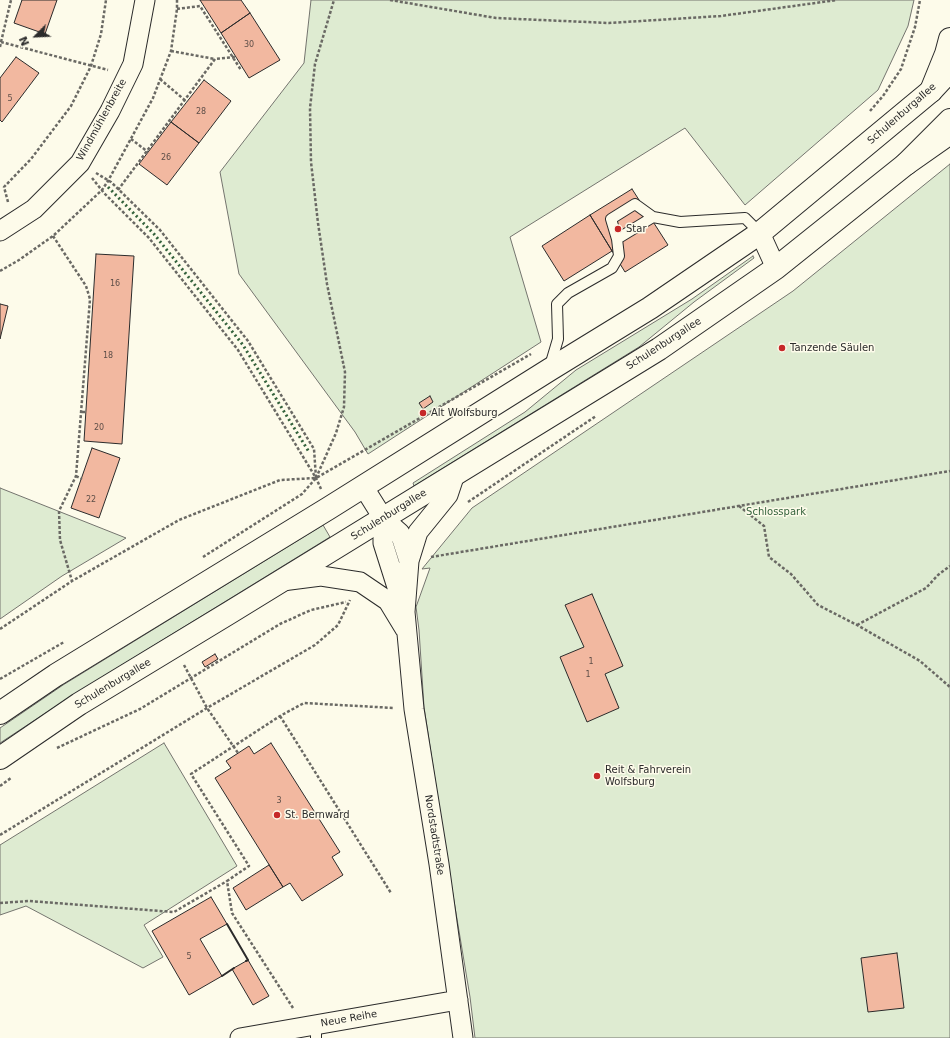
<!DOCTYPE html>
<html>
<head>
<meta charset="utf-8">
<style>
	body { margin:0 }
	#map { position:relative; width:950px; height:1038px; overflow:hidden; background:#fdfbea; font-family:"DejaVu Sans",sans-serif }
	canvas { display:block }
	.north { position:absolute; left:16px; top:16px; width:40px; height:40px; -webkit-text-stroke:3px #fdfbea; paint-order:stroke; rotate:246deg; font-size:11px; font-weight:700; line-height:16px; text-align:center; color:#2b2b2b }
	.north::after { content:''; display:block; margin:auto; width:14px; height:18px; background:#2b2b2b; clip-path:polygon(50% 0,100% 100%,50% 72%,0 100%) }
</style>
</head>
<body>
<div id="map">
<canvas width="950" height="1038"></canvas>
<div class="north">N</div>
</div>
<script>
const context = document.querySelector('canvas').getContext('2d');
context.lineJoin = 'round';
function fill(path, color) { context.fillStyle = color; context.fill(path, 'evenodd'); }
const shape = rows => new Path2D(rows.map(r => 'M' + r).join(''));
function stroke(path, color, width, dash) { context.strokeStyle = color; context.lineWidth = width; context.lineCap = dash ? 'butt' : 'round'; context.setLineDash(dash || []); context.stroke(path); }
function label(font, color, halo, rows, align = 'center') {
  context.font = font + ' "DejaVu Sans",sans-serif'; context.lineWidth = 3; context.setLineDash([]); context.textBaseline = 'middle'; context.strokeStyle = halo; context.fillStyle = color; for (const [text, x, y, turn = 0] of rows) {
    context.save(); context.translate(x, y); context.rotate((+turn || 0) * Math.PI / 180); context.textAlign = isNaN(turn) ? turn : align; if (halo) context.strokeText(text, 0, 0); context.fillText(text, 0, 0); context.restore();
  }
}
const green = shape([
	[311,0,914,0,908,26,878,90,745,205,685,128,510,237,541,342,368,454,355,432,239,274,220,172,304,63,311,0],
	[950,164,950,1038,475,1038,470,997,447,859,424,707,419,630,416,607,430,568,422,569,472,508,793,291,950,164],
	[753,256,754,258,694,302,639,347,414,486,413,483,525,412,576,370,692,299,753,256],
	[0,488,126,538,62,576,0,619,0,488],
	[323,525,330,537,70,697,0,743,0,728,63,685,323,525],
	[164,743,237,866,144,925,163,957,143,968,26,906,0,915,0,845,164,743]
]);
const building = shape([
	[22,0,57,0,45,34,14,23,22,0],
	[200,0,241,0,250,13,221,33,200,0],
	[250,13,280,60,249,78,221,33,250,13],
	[16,57,39,73,2,122,0,120,0,78,16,57],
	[204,80,231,101,199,143,171,122,204,80],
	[171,122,199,143,167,185,139,164,171,122],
	[632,189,668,245,625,272,590,215,632,189],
	[590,215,612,251,564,281,542,246,590,215],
	[96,254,134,256,122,444,84,441,96,254],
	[0,304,8,306,0,339,0,304],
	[430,396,433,402,423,409,419,403,430,396],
	[92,448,120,458,99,518,71,508,92,448],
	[592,594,623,666,605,674,619,708,587,722,560,657,584,647,565,605,592,594],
	[215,654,218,659,205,667,202,662,215,654],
	[271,743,340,852,332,857,343,875,302,901,290,883,283,887,215,778,231,768,226,761,249,746,254,754,271,743],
	[269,865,283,887,246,910,233,888,269,865],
	[211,897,227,924,200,939,222,976,189,995,152,931,211,897],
	[897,953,904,1008,868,1012,861,958,897,953],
	[248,960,269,996,253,1005,232,969,248,960]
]);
const path = shape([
	[390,0,496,18,609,23,721,16,837,0],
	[177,9,200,6,241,70],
	[1,42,11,0],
	[0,47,1,42,108,70],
	[171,51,215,59],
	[160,79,187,102],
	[870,111,883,96,901,69,915,27,920,0],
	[131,139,148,152],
	[96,173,111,182,160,230,248,341,314,449,316,478],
	[92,178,104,193,149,238,238,350,316,478,321,489],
	[118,190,215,59,235,57],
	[8,202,4,187,31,159,71,106,91,66,101,34,106,0],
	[53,236,86,286,90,299,76,476,59,511,60,540,72,581],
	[0,271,19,260,53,236,102,190,108,181,153,98,171,51,177,9,177,0],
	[82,412,86,412],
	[76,476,82,479],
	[316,478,336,433,344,407,345,372,327,284,318,223,311,162,310,108,315,64,334,0],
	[468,502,596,416],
	[739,506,764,526,769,557,791,574,818,605,857,625,920,661,950,687],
	[203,557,302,494,316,478,531,354],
	[431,557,950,471],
	[857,625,926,588,938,575,950,566],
	[0,629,72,581,179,520,280,480,316,478],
	[184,665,207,708,238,753],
	[0,679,64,642],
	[280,716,391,893],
	[57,748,140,709,280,624,311,610,346,602],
	[0,786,11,778],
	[0,835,207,708,315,645,338,625,350,600],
	[0,903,29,901,174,912,227,881],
	[293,1008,232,913,227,881,249,866,191,774,280,716,304,703,394,708]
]);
const lane = shape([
	[617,239,653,217],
	[550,366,558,339,557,304,568,293,612,268,619,256,617,239,611,219,635,204,653,217,680,222,745,218,760,233],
	[316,1025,316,1038]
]);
const street = shape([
	[0,231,34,209,80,163,110,111,133,64,145,0],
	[760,233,776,268],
	[363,486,383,518,400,533,409,561,405,612,414,709,439,864,463,1038],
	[383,518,383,543,402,603],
	[409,561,418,532,448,495,455,474],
	[282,581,321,576,360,582,388,601,405,629],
	[240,1038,458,1000]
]);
const secondary = shape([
	[0,713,56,675,329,508,549,370,650,308,760,233,931,91,944,77],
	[0,758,79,704,229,613,659,349,776,268,906,164,950,120]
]);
const primary = shape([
	[931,91,946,54,950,39],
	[906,164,950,133]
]);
const hedge = shape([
	[108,187,154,234,243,345,309,452]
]);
const wall = shape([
	[227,924,248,960,246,961],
	[222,976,234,968]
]);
const markers = [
	[618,229,4,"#c62828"],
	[782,348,4,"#c62828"],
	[423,413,4,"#c62828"],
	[597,776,4,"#c62828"],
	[277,815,4,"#c62828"]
];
const numberNames = [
	["30",249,45],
	["5",10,99],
	["28",201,112],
	["26",166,158],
	["16",115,284],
	["18",108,356],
	["20",99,428],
	["22",91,500],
	["1",591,662],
	["1",588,675],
	["3",279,801],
	["5",189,957]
];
const streetNames = [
	["Schulenburgallee",902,114,-41],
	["Windmühlenbreite",102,120,-61],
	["Schulenburgallee",664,344,-33],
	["Schulenburgallee",389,515,-32],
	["Schulenburgallee",113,684,-31],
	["Nordstadtstraße",434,835,81],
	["Neue Reihe",349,1019,-10]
];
const poiNames = [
	["Star",626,229],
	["Tanzende Säulen",790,348],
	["Alt Wolfsburg",431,413],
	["Reit & Fahrverein",605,770],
	["Wolfsburg",605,782],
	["St. Bernward",285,815]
];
const parkNames = [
	["Schlosspark",776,512]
];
fill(green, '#deebd1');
stroke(green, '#74746e', 1);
fill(building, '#f2b8a0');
stroke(building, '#2b2b2b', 1);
stroke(lane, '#2b2b2b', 12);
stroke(street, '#2b2b2b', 21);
stroke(secondary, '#2b2b2b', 24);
stroke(primary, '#2b2b2b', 24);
stroke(path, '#6a6964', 2.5, [3, 2]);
stroke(lane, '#fdfbea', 10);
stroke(street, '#fdfbea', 19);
stroke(secondary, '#fdfbea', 22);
stroke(primary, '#fdfbea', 22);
stroke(hedge, '#34623c', 3, [2, 3]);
stroke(wall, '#2b2b2b', 2);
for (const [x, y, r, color] of markers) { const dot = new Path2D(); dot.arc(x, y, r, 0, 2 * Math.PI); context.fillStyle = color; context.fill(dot); stroke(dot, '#fdfbea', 1.5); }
label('8px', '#5d4e48', null, numberNames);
label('10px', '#2b2b2b', '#fdfbea', streetNames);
label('10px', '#2b2b2b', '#fdfbea', poiNames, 'left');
label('10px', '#34623c', '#fdfbea', parkNames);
</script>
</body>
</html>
